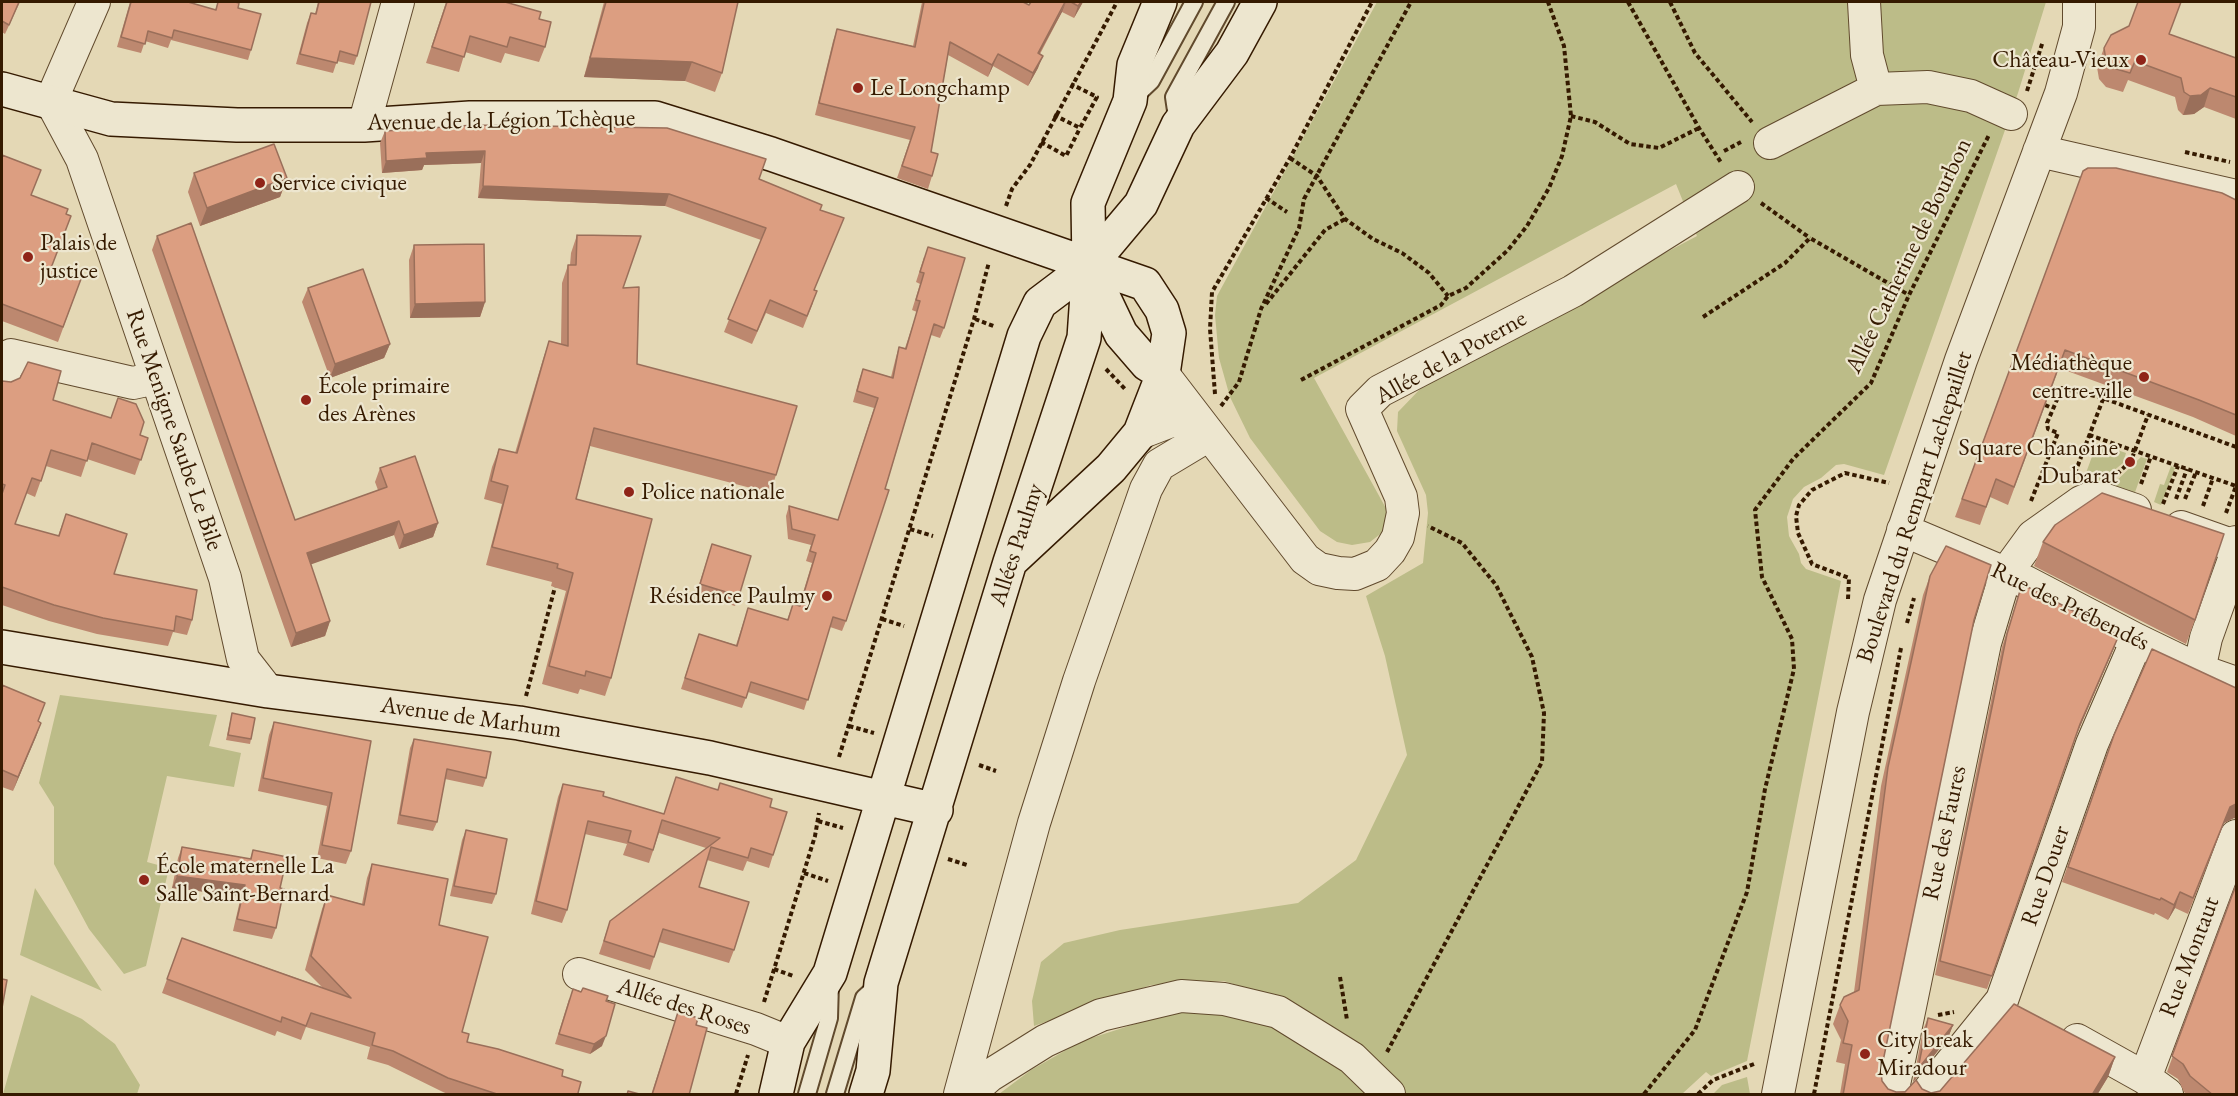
<!DOCTYPE html>
<html>
<head>
<meta charset="utf-8">
<style>
	body { margin:0 }
	#map { position:relative; width:2238px; height:1096px; overflow:hidden; background:#e4d8b5; font-family:"EB Garamond",serif }
	canvas { display:block }
	.frame { position:absolute; inset:0; border:3px solid #351a00; pointer-events:none }
</style>
</head>
<body>
<div id="map">
<canvas width="2238" height="1096"></canvas>
<div class="frame"></div>
</div>
<script>
const context = document.querySelector('canvas').getContext('2d');
context.lineJoin = 'round';
function fill(path, color) { context.fillStyle = color; context.fill(path, 'evenodd'); }
const shape = rows => new Path2D(rows.map(r => 'M' + r).join(''));
function stroke(path, color, width, dash) { context.strokeStyle = color; context.lineWidth = width; context.lineCap = dash ? 'butt' : 'round'; context.setLineDash(dash || []); context.stroke(path); }
function label(font, color, halo, rows, align = 'center') {
  context.font = font + ' "EB Garamond",serif'; context.lineWidth = 4.5; context.setLineDash([]); context.textBaseline = 'middle'; context.strokeStyle = halo; context.fillStyle = color; for (const [text, x, y, turn = 0] of rows) {
    context.save(); context.translate(x, y); context.rotate((+turn || 0) * Math.PI / 180); context.textAlign = isNaN(turn) ? turn : align; if (halo) context.strokeText(text, 0, 0); context.fillText(text, 0, 0); context.restore();
  }
}
const green = shape([
	[1377,2,2046,2,2018,93,1884,475,1844,464,1836,465,1821,478,1804,487,1793,499,1787,517,1789,536,1799,554,1801,563,1806,569,1841,581,1747,1061,1711,1076,1706,1072,1682,1094,1401,1094,1271,996,1224,981,1151,985,1034,1026,1032,1001,1041,962,1064,943,1120,930,1298,903,1356,860,1407,755,1385,656,1366,596,1423,563,1428,513,1426,495,1397,431,1398,412,1422,387,1582,297,1697,236,1676,184,1314,378,1388,512,1388,528,1370,542,1352,545,1337,542,1320,531,1250,438,1230,397,1219,358,1215,315,1217,296],
	[2097,443,2126,453,2123,463,2101,481,2083,481],
	[2141,457,2147,459,2134,495,2110,487],
	[2171,466,2175,468,2161,505,2154,502,2160,484,2164,485],
	[60,695,217,715,209,746,241,753,234,787,167,776,147,862,169,868,146,966,124,974,89,929,54,864,54,807,39,783],
	[35,888,102,991,20,955],
	[31,995,82,1019,115,1044,140,1085,137,1094,3,1094],
	[1189,1012,1256,1018,1316,1049,1375,1094,999,1094,1031,1070,1082,1041,1166,1014],
	[1747,1077,1750,1094,1713,1094,1722,1085]
]);
const path = shape([
	[1628,2,1699,128,1722,164],
	[1670,2,1695,53,1752,122],
	[2027,91,2043,41],
	[1054,115,1080,128,1097,97,1071,84],
	[1571,116,1595,122,1630,144,1659,148,1699,128],
	[1041,142,1066,156,1080,128],
	[1724,151,1741,142],
	[2185,152,2230,162],
	[1290,158,1317,176,1345,219,1373,239,1402,253,1429,273,1448,296],
	[1266,198,1287,212],
	[1761,203,1810,238],
	[1006,206,1012,189,1030,165,1117,2],
	[1266,304,1325,230,1345,219],
	[1703,317,1785,263,1810,238,1909,295],
	[975,319,996,327],
	[1106,369,1126,390],
	[1301,380,1441,305,1448,296,1466,288,1508,250,1527,226,1549,188,1562,156,1571,116,1564,46,1548,2],
	[1215,394,1210,329,1212,292,1290,158,1372,2],
	[2045,405,2052,408],
	[1221,406,1239,382,1261,309,1299,228,1304,199,1411,2],
	[2089,435,2236,486],
	[2075,473,2108,386],
	[2117,474,2131,461,2148,415],
	[2141,484,2151,456],
	[2176,499,2187,469],
	[2185,499,2196,472],
	[2031,501,2058,433,2048,429,2047,423,2062,388,2103,398,2236,447],
	[2163,504,2178,466],
	[2203,506,2213,478],
	[2226,513,2236,486],
	[910,529,933,536],
	[1848,599,1849,578,1812,564,1798,533,1796,516,1799,505,1812,490,1845,473,1889,483],
	[882,619,904,626],
	[1907,623,1914,598],
	[526,696,555,587],
	[849,726,874,733],
	[839,757,974,319,989,262],
	[979,765,996,771],
	[818,821,843,828],
	[948,859,967,865],
	[804,873,828,881],
	[774,969,793,976],
	[1340,977,1347,1020],
	[764,1002,815,836,819,813],
	[1938,1015,1954,1012],
	[1387,1052,1542,762,1544,713,1532,657,1496,585,1462,543,1428,526],
	[736,1094,748,1055],
	[1644,1094,1695,1030,1747,892,1765,789,1794,669,1792,639,1762,577,1755,510,1793,459,1871,383,1909,295,1989,135],
	[1698,1094,1713,1080,1754,1064],
	[1814,1094,1901,648]
]);
const lane = shape([
	[1132,99,1151,81,1194,2],
	[1178,124,1174,97,1226,2],
	[807,1094,829,1018,830,983],
	[835,1094,864,998,875,988]
]);
const street = shape([
	[94,2,51,101,82,159,225,578,243,659,268,691],
	[1864,2,1867,55,1876,89],
	[364,125,398,2],
	[1770,143,1876,89,1928,87,1971,96,2011,114],
	[2039,151,2236,196],
	[1163,374,1305,559,1319,569,1338,573,1355,574,1377,565,1390,551,1398,537,1403,513,1401,497,1362,409,1380,391,1573,291,1738,187],
	[2,380,11,355,133,383,156,378],
	[1140,433,1192,413],
	[2181,527,2229,544,2236,542],
	[1903,530,2026,582,2137,640,2199,670,2236,683],
	[2199,670,2206,638,2236,554],
	[579,974,756,1029,788,1042],
	[2077,1040,2145,1078,2167,1094],
	[2145,1078,2236,836],
	[960,1094,1034,823,1079,681,1146,489,1159,465,1209,435],
	[969,1094,989,1076,1045,1041,1101,1015,1181,996,1224,999,1278,1012,1352,1058,1389,1094],
	[1778,1094,1853,712,1880,600,1961,360,2061,93,2079,27,2079,2],
	[1892,1094,1985,643,2006,573,2033,536,2081,502,2090,498,2103,499,2135,510],
	[1926,1094,2002,1000,2092,744,2137,640]
]);
const secondary = shape([
	[2,89,111,119,237,125,364,125,470,118,655,118,771,154,1145,284,1162,310,1169,333,1163,374,1140,433,1111,468,1010,562],
	[1090,269,1121,334,1147,364,1163,374],
	[2,647,268,691,519,723,710,758,936,810],
	[776,1094,788,1042,830,973,1024,336,1040,303,1089,266,1141,204,1178,125,1232,53,1260,2],
	[866,1094,873,1071,881,983,1010,562,1084,338,1089,266,1088,203,1130,101,1134,65,1160,2]
]);
const wall = shape([
	[2,2,20,2,5,34,2,32],
	[130,2,188,2,215,10,218,2,238,8,251,50,248,60,171,40,168,48,145,41,141,53,117,47],
	[318,2,371,2,357,56,354,65,337,61,333,73,296,64,307,23,311,13,315,14],
	[446,2,505,2,539,19,545,47,539,62,505,53,501,63,465,52,459,72,426,63],
	[604,2,738,2,722,73,715,92,685,81,584,77],
	[922,2,1023,2,1029,5,1031,2,1083,2,1074,18,1062,12,1040,54,1038,68,1028,86,993,66,988,77,948,55,931,152,932,176,928,189,897,178,910,140,815,115,833,41,837,29,913,46],
	[2169,34,2236,58,2236,119,2204,107,2194,114,2183,115,2178,110,2175,97,2128,80,2123,92,2106,87,2099,79,2097,67,2104,48],
	[385,131,759,179,820,210,839,230,814,290,813,303,803,328,766,313,752,344,724,332,761,240,665,206,478,198,481,163,424,165,422,170,382,173,380,143],
	[2,155,32,195,52,268,81,279,58,342,2,321],
	[2083,171,2236,200,2236,436,2193,417,2059,368,2008,505,1990,497,1980,525,1955,517],
	[194,173,287,178,280,197,200,226,188,192],
	[577,235,623,288,637,364,776,475,770,493,590,446,576,499,611,678,605,696,580,689,578,694,542,684,566,591,551,586,552,582,486,565,502,504,484,499,492,467,499,449,515,453,543,359,549,341,561,344,562,283,568,265,570,265,571,253],
	[157,236,295,520,378,490,375,482,380,468,438,523,433,537,399,549,394,535,310,564,330,621,325,636,291,647,152,250],
	[414,245,485,302,480,317,410,318,409,260],
	[924,257,944,328,940,338,931,335,846,621,842,631,830,627,804,710,748,692,742,708,681,689,699,634,736,645,748,608,787,620,793,604,799,606,812,563,806,561,811,545,788,539,786,516,789,506,838,520,874,408,853,402,859,380,863,369,891,377,896,357,899,347,905,348,917,312,912,310,920,284,916,282],
	[308,288,390,344,384,358,330,378,302,302],
	[2,381,53,400,111,418,118,398,140,435,148,438,135,475,87,459,81,477,46,466,35,497,26,493,15,524,58,536,66,514,114,574,192,620,187,635,173,632,168,646,97,634,49,621,2,605],
	[2043,542,2195,620,2186,644,2034,566],
	[712,544,739,596,735,606,696,594],
	[1930,576,1974,620,1881,1071,1882,1081,1888,1089,1896,1092,1922,1089,1931,1093,2115,1057,2108,1077,2097,1095,1834,1095,1840,1094,1845,1064,1836,1062,1841,1040,1833,1024,1840,1005,1854,992,1881,786,1923,595],
	[2022,584,2114,648,2076,736,1987,989,1935,975,2002,647],
	[2,685,38,721,41,723,13,791,2,787],
	[232,713,251,739,250,744,226,740],
	[274,722,371,741,351,851,346,864,317,858,327,806,258,791,269,735],
	[2114,735,2234,818,2224,823,2188,914,2175,908,2168,920,2155,913,2154,915,2062,882],
	[414,739,486,778,483,787,445,779,437,822,433,831,397,824,410,748],
	[563,784,664,814,770,807,773,855,769,868,747,861,743,871,707,860,699,887,734,950,729,963,659,942,650,970,599,954,610,921,706,848,659,833,649,863,623,855,627,844,585,834,567,910,562,923,531,914,558,797],
	[466,830,496,894,492,904,450,896,462,840],
	[182,847,250,859,253,850,280,888,276,928,272,939,233,931,241,896,172,888,178,858],
	[372,864,439,925,462,1032,467,1042,562,1076,580,1095,450,1095,443,1092,388,1065,367,1059,370,1047,306,1027,301,1040,277,1031,275,1036,162,993,182,938,322,987,305,970,322,909,327,895,362,904,367,878],
	[2236,885,2236,1095,2188,1095,2184,1092,2178,1079,2167,1072],
	[581,992,606,1001,602,1046,590,1054,555,1044,569,999],
	[678,1012,696,1025,689,1095,651,1095],
	[1928,1018,1953,1025,1948,1038,1913,1082,1923,1030]
]);
const shadedWall = shape([
	[1066,2,1062,12,1033,65,1038,53],
	[1081,2,1083,2,1074,18,1078,6],
	[998,54,993,66,988,77,992,65],
	[1043,56,1038,68,1028,86,1033,73],
	[590,58,692,62,685,81,584,77],
	[2210,88,2204,107,2194,114,2183,115,2190,96],
	[485,151,481,163,424,165,422,170,382,173,386,161,426,153],
	[287,178,280,197,200,226,207,208],
	[483,186,669,194,665,206,478,198],
	[485,302,480,317,410,318,415,304],
	[390,344,384,358,330,378,335,364],
	[399,521,394,535,301,568,307,553],
	[438,523,433,537,399,549,404,535],
	[330,621,325,636,291,647,296,633],
	[2119,635,2114,648,2075,738,2080,724],
	[41,723,36,737,13,791,18,777],
	[2236,804,2236,819,2234,818,2224,823,2188,914,2230,807],
	[177,876,245,885,241,896,172,888],
	[2180,892,2175,908,2168,920,2174,905],
	[1953,1025,1948,1038,1913,1082,1918,1069],
	[606,1036,602,1046,590,1054,594,1044],
	[2115,1057,2108,1077,2097,1095,2092,1095]
]);
const building = shape([
	[2,2,19,2,9,25,2,21,2,2],
	[131,2,188,2,216,10,218,2,235,2,239,3,238,8,261,14,251,50,174,30,172,38,148,31,145,44,121,37,131,2],
	[319,2,371,2,357,56,340,51,337,63,300,54,311,13,316,14,319,2],
	[447,2,505,2,541,12,539,19,551,22,545,47,510,37,507,47,470,36,464,57,432,47,447,2],
	[606,2,738,2,722,73,692,62,590,58,606,2],
	[924,2,1023,2,1029,5,1031,2,1065,2,1038,53,1043,56,1033,73,998,54,992,65,950,42,931,152,938,154,932,176,902,166,915,127,819,103,837,29,915,47,924,2],
	[1071,2,1081,2,1078,6,1071,2],
	[2138,2,2181,2,2169,34,2236,58,2236,97,2210,88,2201,95,2190,96,2184,92,2181,78,2135,61,2130,73,2113,68,2106,60,2104,48,2111,35,2129,26,2138,2],
	[475,125,667,128,766,159,759,179,822,205,820,210,844,218,814,290,817,291,807,316,770,300,757,331,728,319,766,228,669,194,483,186,485,151,426,153,427,158,386,161,385,131,475,125],
	[274,144,287,178,207,208,194,173,274,144],
	[2,155,41,170,31,195,68,209,66,214,71,216,51,268,81,279,63,327,2,304,2,155],
	[2088,168,2116,168,2222,193,2236,200,2236,415,2199,400,2065,350,2014,487,1996,479,1986,507,1962,499,2083,171,2088,168],
	[191,223,295,520,387,487,380,468,415,456,438,523,404,535,399,521,307,553,330,621,296,633,157,236,191,223],
	[577,235,641,236,623,288,639,287,637,364,797,406,776,475,594,428,576,499,652,519,611,678,586,671,585,676,549,666,573,573,557,568,558,564,492,547,508,486,491,481,499,449,517,453,549,341,568,346,568,265,576,265,577,235],
	[484,244,485,302,415,304,414,245,484,244],
	[928,247,965,258,944,328,934,324,885,489,889,490,846,621,833,617,808,700,751,682,746,698,685,678,699,634,737,646,748,608,788,620,793,604,800,606,816,553,810,551,815,535,792,529,789,506,838,520,878,398,857,391,863,369,893,378,899,347,906,349,920,301,916,300,924,273,920,272,928,247],
	[363,269,390,344,335,364,308,288,363,269],
	[28,362,61,371,53,400,111,418,118,398,136,404,144,422,140,435,148,438,141,460,92,443,87,461,51,450,41,481,32,478,15,524,59,536,66,514,127,534,114,574,197,590,192,620,176,616,174,631,103,618,54,605,2,587,2,494,5,485,2,484,2,381,11,382,20,378,28,362],
	[2102,493,2224,534,2195,620,2043,542,2055,525,2102,493],
	[712,544,751,556,739,596,700,584,712,544],
	[1946,546,1991,565,1974,620,1881,1071,1882,1081,1888,1089,1896,1092,1905,1092,1916,1080,1922,1089,1931,1093,1940,1091,2014,1004,2115,1057,2092,1095,1843,1095,1852,1045,1843,1043,1848,1021,1840,1005,1844,997,1859,990,1888,767,1930,576,1946,546],
	[2022,584,2119,635,2080,724,1992,976,1940,961,2007,634,2022,584],
	[2152,649,2236,688,2236,804,2230,807,2193,898,2180,892,2174,905,2161,898,2160,900,2068,867,2114,735,2152,649],
	[2,685,45,703,38,721,41,723,18,777,2,770,2,685],
	[232,713,255,718,251,739,228,735,232,713],
	[274,722,371,741,351,851,322,845,332,793,263,778,274,722],
	[414,739,491,752,486,778,447,769,437,822,400,815,414,739],
	[676,777,718,790,720,783,772,799,770,807,787,812,773,855,751,848,748,858,711,847,699,887,749,902,734,950,663,929,654,957,604,941,610,921,720,838,662,820,653,850,628,842,631,831,588,821,567,910,536,901,563,784,604,792,603,796,664,814,676,777],
	[466,830,507,839,496,894,454,886,466,830],
	[182,847,251,859,253,850,287,857,280,888,284,889,276,928,237,919,245,885,177,876,182,847],
	[372,864,448,879,439,925,488,937,462,1032,469,1034,467,1042,498,1049,563,1070,562,1076,581,1082,578,1093,580,1095,500,1095,448,1078,393,1051,372,1045,375,1033,311,1013,306,1026,282,1017,281,1022,167,979,182,938,351,998,311,956,327,895,364,905,372,864],
	[2236,885,2236,1095,2213,1095,2190,1076,2183,1064,2172,1056,2236,885],
	[2,979,7,980,2,1008,2,979],
	[583,988,608,996,606,1001,615,1004,606,1036,594,1044,559,1034,573,989,581,992,583,988],
	[678,1012,698,1018,696,1025,707,1028,689,1095,652,1095,678,1012],
	[1928,1018,1953,1025,1918,1069,1928,1018],
	[628,1091,643,1095,627,1095,628,1091]
]);
const markers = [
	[2141,60,6,"#8f2418"],
	[858,88,6,"#8f2418"],
	[260,183,6,"#8f2418"],
	[28,257,6,"#8f2418"],
	[2144,377,6,"#8f2418"],
	[306,400,6,"#8f2418"],
	[2130,462,6,"#8f2418"],
	[629,492,6,"#8f2418"],
	[827,596,6,"#8f2418"],
	[144,880,6,"#8f2418"],
	[1865,1054,6,"#8f2418"]
];
const poiNames = [
	["Château-Vieux",2129,60,"right"],
	["Le Longchamp",870,88],
	["Service civique",272,183],
	["Palais de",40,243],
	["justice",40,271],
	["Médiathèque",2132,363,"right"],
	["centre-ville",2132,391,"right"],
	["École primaire",318,386],
	["des Arènes",318,414],
	["Square Chanoine",2118,448,"right"],
	["Dubarat",2118,476,"right"],
	["Police nationale",641,492],
	["Résidence Paulmy",815,596,"right"],
	["École maternelle La",156,866],
	["Salle Saint-Bernard",156,894],
	["City break",1877,1040],
	["Miradour",1877,1068]
];
const streetNames = [
	["Avenue de la Légion Tchèque",501,121,-1],
	["Allée Catherine de Bourbon",1909,256,-64],
	["Allée de la Poterne",1451,358,-29],
	["Rue Menigne Saube Le Bile",174,430,71],
	["Boulevard du Rempart Lachepaillet",1915,507,-72],
	["Allées Paulmy",1017,545,-72],
	["Rue des Prébendés",2070,607,26],
	["Avenue de Marhum",471,718,8],
	["Rue des Faures",1945,833,-78],
	["Rue Douer",2046,876,-71],
	["Rue Montaut",2190,957,-69],
	["Allée des Roses",684,1007,18]
];
fill(green, '#bcbc88');
stroke(lane, '#614a2d', 20);
stroke(street, '#614a2d', 34);
stroke(secondary, '#351a00', 36);
stroke(path, '#351a00', 4, [4.5, 3]);
stroke(lane, '#ede6cf', 16);
stroke(street, '#ede6cf', 32);
stroke(secondary, '#ede6cf', 33);
fill(wall, '#bd886f');
fill(shadedWall, '#9a6f5a');
fill(building, '#dc9e81');
stroke(building, '#9a6f5a', 1.5);
for (const [x, y, r, color] of markers) { const dot = new Path2D(); dot.arc(x, y, r, 0, 2 * Math.PI); context.fillStyle = color; context.fill(dot); stroke(dot, '#ede6cf', 2); }
label('24px', '#351a00', '#ede6cf', poiNames, 'left');
label('24px', '#351a00', '#ede6cf', streetNames);
</script>
</body>
</html>
